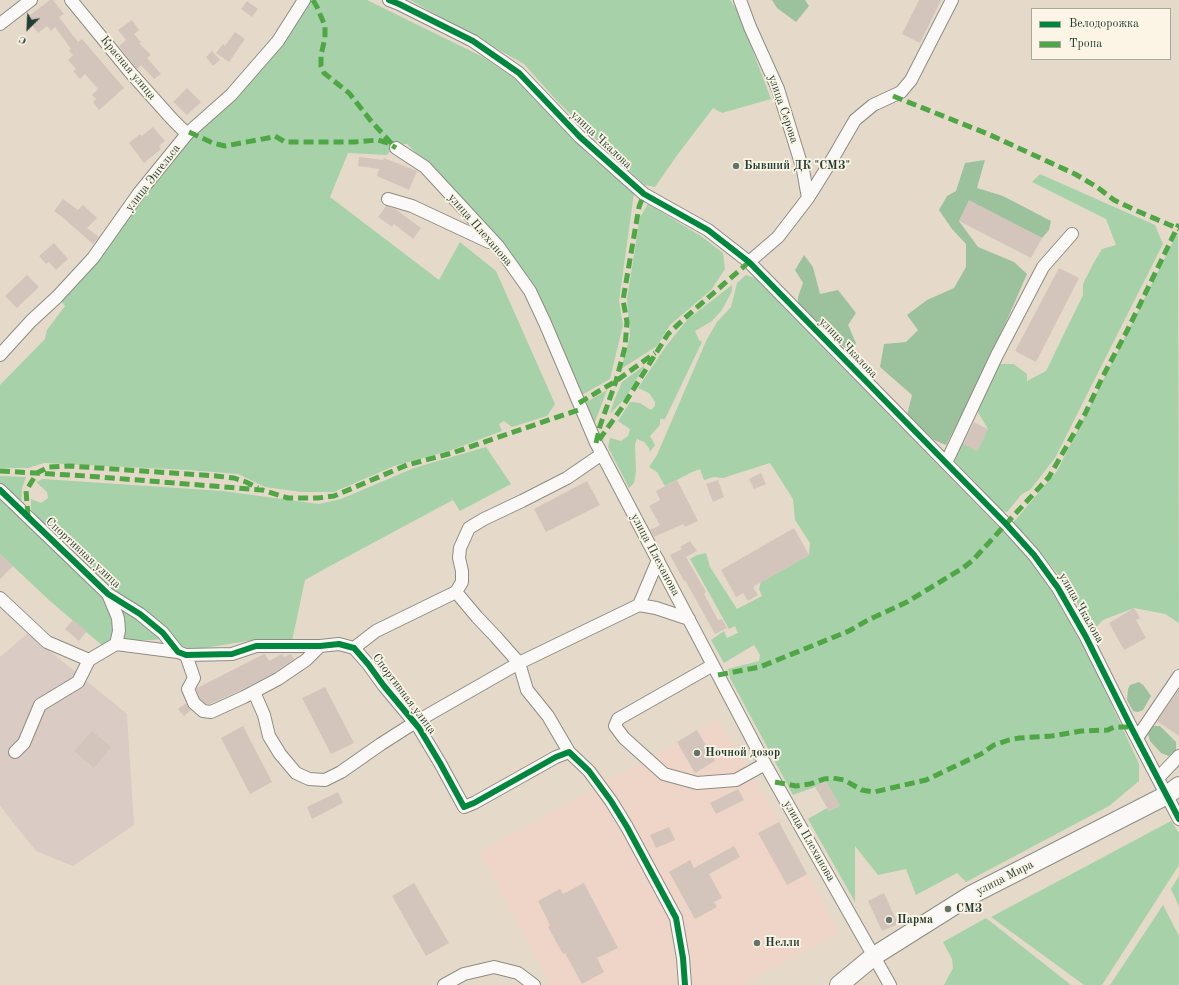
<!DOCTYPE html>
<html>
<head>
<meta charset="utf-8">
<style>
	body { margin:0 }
	#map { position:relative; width:1179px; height:985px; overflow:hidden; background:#e5dac9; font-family:"Old Standard TT",serif }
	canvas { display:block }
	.legend { position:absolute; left:1031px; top:8px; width:140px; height:52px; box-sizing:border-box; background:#fcf5e5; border:1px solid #a4ab9e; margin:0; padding:5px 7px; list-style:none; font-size:12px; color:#1f3d34 }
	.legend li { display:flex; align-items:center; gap:8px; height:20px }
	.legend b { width:20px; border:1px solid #a4ab9e }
	.north { position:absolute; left:8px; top:8px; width:40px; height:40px; -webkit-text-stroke:3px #fcf5e5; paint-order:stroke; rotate:204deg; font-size:11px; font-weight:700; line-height:16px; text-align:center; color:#1f3d34 }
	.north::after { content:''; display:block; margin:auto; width:14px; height:18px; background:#1f3d34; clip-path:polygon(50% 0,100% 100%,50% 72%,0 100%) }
</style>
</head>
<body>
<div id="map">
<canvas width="1179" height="985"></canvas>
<ul class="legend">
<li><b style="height:5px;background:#00873e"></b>Велодорожка</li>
<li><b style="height:5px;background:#4fa644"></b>Тропа</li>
</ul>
<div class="north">С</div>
</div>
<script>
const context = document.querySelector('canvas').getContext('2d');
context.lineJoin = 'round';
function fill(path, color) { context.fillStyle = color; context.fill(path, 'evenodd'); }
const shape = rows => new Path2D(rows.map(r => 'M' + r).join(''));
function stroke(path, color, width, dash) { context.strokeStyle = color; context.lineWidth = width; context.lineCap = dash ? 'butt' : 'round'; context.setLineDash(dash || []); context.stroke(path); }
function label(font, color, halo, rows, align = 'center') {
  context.font = font + ' "Old Standard TT",serif'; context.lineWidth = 3.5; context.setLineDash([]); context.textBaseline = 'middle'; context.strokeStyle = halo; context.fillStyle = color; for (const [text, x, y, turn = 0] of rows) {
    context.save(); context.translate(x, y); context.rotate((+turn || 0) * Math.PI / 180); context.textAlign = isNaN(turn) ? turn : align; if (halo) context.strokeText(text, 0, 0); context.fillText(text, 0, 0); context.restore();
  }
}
const built = shape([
	[718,720,774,812,839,933,743,985,551,985,479,852]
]);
const industrial = shape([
	[28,633,127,714,134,825,73,866,36,851,0,806,0,657]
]);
const green = shape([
	[310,0,367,0,483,57,528,88,590,156,634,193,619,301,623,325,610,379,582,395,547,316,483,222,407,144,395,144,387,155,348,153,330,197,439,280,460,242,496,271,555,404,547,416,512,427,504,421,499,424,502,431,449,451,394,466,334,492,301,492,265,487,238,474,188,470,44,463,28,468,0,468,0,385,45,339,47,330,65,306,61,301,145,192,190,139,275,50],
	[410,0,730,0,738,12,771,99,722,113,713,108,678,154,655,187,645,185,618,161,557,101,524,64],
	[1040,174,1155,225,1163,244,1055,458,1030,490,1022,494,1007,512,997,509,974,481,963,470,955,461,961,442,977,451,988,429,976,409,998,364,1014,364,1027,374,1027,381,1046,371,1083,295,1083,284,1093,264,1102,249,1116,245,1106,219,1032,182],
	[648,204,701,236,723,253,725,269,711,290,670,325,657,346,621,369,630,336,627,299,640,217],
	[1178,232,1179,623,1165,614,1134,608,1103,620,1092,631,1068,586,1026,536,1012,524,1057,471],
	[746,275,755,278,1027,556,1049,586,1091,660,1139,764,1139,781,1109,806,966,882,957,873,916,895,906,869,878,875,855,846,855,902,808,819,827,808,829,811,839,806,826,781,815,787,793,795,730,678,728,669,759,661,760,655,754,645,724,663,711,640,724,631,727,638,738,633,735,626,729,629,690,559,697,555,706,553,710,567,737,609,762,596,759,589,761,582,809,555,810,543,795,520,793,499,770,463,723,478,714,477,704,480,700,469,692,472,665,486,657,472,649,467,657,455,706,341,717,322,731,307,737,283],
	[732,285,732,291,722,310,712,321,695,331,699,340,702,342,665,419,660,419,660,425,650,436,655,445,650,452,649,448,644,442,637,439,635,444,636,471,634,483,629,488,608,447,610,438,621,441,628,436,630,429,618,421,630,402,640,403,651,410,655,406,655,402,649,393,638,388,666,346,688,319],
	[645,365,626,397,610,414,614,401,622,382],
	[607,390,595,422,587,408,587,402],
	[486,447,511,484,460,511,453,500,330,566,305,580,292,641,254,640,192,650,178,644,108,589,40,523,31,509,31,499,41,503,48,498,47,492,36,482,43,479,223,491,319,504,341,499,414,468],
	[0,476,26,477,22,488,21,507,0,488],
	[0,497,105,597,112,619,114,635,104,647,50,601,0,554],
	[119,607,128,611,161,638,156,640,124,640,122,618],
	[1171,821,1179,833,1179,865,1102,985,1084,985,991,917],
	[1179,876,1179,906,1171,889],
	[1163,905,1179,936,1179,985,1110,985],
	[986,918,1071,985,944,985,953,968,952,959,943,942]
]);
const forest = shape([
	[772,0,805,0,809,6,796,22,777,8],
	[985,160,977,188,1003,196,1051,221,1049,230,1042,238,969,201,959,221,978,247,1014,262,1027,274,987,366,946,445,934,440,907,415,912,395,880,367,884,344,906,342,918,330,907,315,927,300,954,288,966,267,966,244,952,229,939,210,947,196,956,191,965,163],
	[804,255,813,267,820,294,838,290,856,313,848,325,856,343,852,354,798,306,798,297,803,283,795,270],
	[1139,682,1144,686,1151,696,1143,710,1138,712,1133,711,1127,700,1128,689,1130,685],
	[1152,726,1160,726,1176,742,1176,752,1169,756,1161,753,1150,741,1148,734]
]);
const building = shape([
	[50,0,53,0,64,14,59,17,78,42,82,39,124,88,99,110,93,102,96,99,92,95,98,89,85,74,80,79,73,71,76,69,68,60,73,55,69,51,71,49,55,27,51,31,47,26,38,33,26,18],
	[919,0,941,0,920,43,902,34],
	[247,1,258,9,252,17,241,9],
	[132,20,139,30,134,34,141,42,139,43,151,55,147,58,161,74,154,79,141,65,137,69,119,46,126,40,118,30],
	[235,32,245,39,229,62,216,53,223,44,225,46],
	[212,51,220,60,213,66,206,57],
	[187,88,201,102,187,115,173,102],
	[153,127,165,141,159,146,161,149,144,163,129,143,140,134,142,136],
	[359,157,383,160,384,158,417,171,409,190,377,176,379,169,358,166],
	[63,199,78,210,83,205,97,218,87,228,99,237,93,244,61,216,54,211],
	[969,200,1042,238,1031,258,959,221],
	[386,206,395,209,421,228,413,239,394,224,392,227,378,217],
	[54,243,68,259,56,270,49,262,46,264,39,256],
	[1059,268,1079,278,1036,362,1015,351],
	[27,275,39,287,17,308,5,296],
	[974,422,988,429,977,451,963,444],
	[761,473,766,484,754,489,749,479],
	[677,480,698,521,685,527,683,524,654,537,650,530,660,525,649,506,660,500,656,491],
	[718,480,724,497,713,502,706,484],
	[587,481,600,505,546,532,534,509],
	[794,528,809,555,753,587,758,595,748,601,743,593,736,597,721,570],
	[690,541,697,551,686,557,706,592,704,594,718,620,722,619,727,628,715,634,685,580,684,581,670,555,682,549,680,547],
	[0,554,13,566,0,579],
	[1134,608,1140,618,1136,620,1146,638,1124,650,1109,623],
	[73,620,87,631,79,641,65,629],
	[264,654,265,654,269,661,282,654,284,657,291,654,294,659,274,673,241,690,210,704,206,704,200,699,196,689,197,688],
	[325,687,354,743,331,754,302,698],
	[1179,689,1179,736,1157,721],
	[186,703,191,710,184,716,178,709],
	[243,726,272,782,250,794,221,738],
	[697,730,715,761,695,773,677,742],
	[92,731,111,747,94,768,74,751],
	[826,781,840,805,829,811,815,787],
	[738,789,744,800,716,814,710,803],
	[338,792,343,803,312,819,307,807],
	[779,822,807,874,787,885,758,833],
	[669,827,675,840,656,848,650,835],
	[734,846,740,857,709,874,722,898,714,902,717,907,695,919,669,872,690,860,694,868],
	[414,883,449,943,426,956,392,896],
	[584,883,618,948,597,958,604,972,582,984,565,953,563,954,548,927,550,925,538,901,560,889,563,894],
	[884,893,898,924,882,931,868,901]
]);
const minor = shape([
	[71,0,130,72,172,119,187,134],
	[389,0,399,4,473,41,519,73,580,137,644,194,708,230,749,262,1006,524,1034,555,1058,588,1086,637,1131,727,1179,819],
	[740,0,750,27,778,89,803,170,808,198],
	[0,24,31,0],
	[396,148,425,167,498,246,530,291,545,323,596,443,765,764,890,985],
	[388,199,412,206,489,242],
	[749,262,778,237,808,198,833,158,855,120,873,105,901,92,911,80,952,0],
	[0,355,31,321,57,297,93,258,139,193,187,134,231,95,278,41,304,0],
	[946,463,997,355,1043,267,1072,234],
	[0,490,108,594,140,614,163,633,178,652,186,655,232,654,256,646,320,646,339,644,354,648,368,664,384,686,419,728,440,763,464,807,474,803,556,757,569,752,589,771,611,801,627,827,676,918,683,958,685,985],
	[456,592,477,617,496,637,519,663,527,690,548,716,569,752],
	[108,594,118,618,119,631,116,644],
	[0,598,47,642,89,660,116,644,178,652],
	[639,605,656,608,689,619],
	[354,648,376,631,456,592,462,582,462,571,459,558,460,548,469,528,484,519,522,501,567,478,602,454],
	[186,655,194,678,188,689,194,703,203,711,211,712,244,697,278,679,306,660,320,646],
	[713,665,618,719,615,726,624,738,664,774,697,783,736,780,765,764],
	[254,692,264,715,269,736,280,754,296,773,309,779,325,780,341,772,381,744,414,723,519,663,639,605,658,560],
	[1137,738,1179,676],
	[15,752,24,743,40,705,78,682,89,660],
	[1158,778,1179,756],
	[444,985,464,974,494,967,518,973,534,985]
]);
const highway = shape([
	[839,985,874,956,971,895,1167,795,1179,786]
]);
const quiet = shape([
	[313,0,317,7,325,26,325,38,321,55,321,66,324,73,349,93,371,121,392,144],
	[893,96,988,134,1075,174,1097,187,1114,200,1135,210,1179,229],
	[189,132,213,143,225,146,268,138,275,136,285,142,354,142,378,140,388,143,396,148],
	[579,403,616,381,655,353],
	[599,440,623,406,668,334,686,317,749,262],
	[596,443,600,426,616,381,625,347,627,322,623,300,639,207,644,194],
	[0,471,87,476,262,490,288,498,318,498,334,496,407,465,452,453,581,409],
	[28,516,26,491,37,473,49,467,70,466,216,476,234,478,246,482,258,488],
	[718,675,760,667,849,631,868,620,907,602,963,568,973,560,1049,477,1085,414,1102,378,1128,329,1179,224],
	[775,782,796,786,810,784,824,779,833,778,844,780,862,790,874,792,926,780,981,754,994,745,1009,740,1019,738,1052,736,1081,731,1108,730,1114,727,1131,727]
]);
const cycleway = shape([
	[389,0,399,4,473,41,519,73,580,137,644,194,708,230,749,262,1006,524,1034,555,1058,588,1086,637,1131,727,1179,819],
	[0,490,108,594,140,614,163,633,178,652,186,655,232,654,256,646,320,646,339,644,354,648,368,664,384,686,419,728,440,763,464,807,474,803,556,757,569,752,589,771,611,801,627,827,676,918,683,958,685,985]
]);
const markers = [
	[736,166,4,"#647468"],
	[697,753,4,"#647468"],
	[948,909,4,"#647468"],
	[889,920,4,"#647468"],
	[757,943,4,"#647468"]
];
const streetNames = [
	["Красная улица",128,68,50],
	["улица Серова",783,109,71],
	["улица Чкалова",601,140,43],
	["улица Энгельса",153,178,-52],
	["улица Плеханова",480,230,49],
	["улица Чкалова",848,348,46],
	["Спортивная улица",83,553,43],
	["улица Плеханова",655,555,62],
	["улица Чкалова",1081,608,60],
	["Спортивная улица",404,694,53],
	["улица Плеханова",809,841,60],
	["улица Мира",1005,878,-27]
];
const poiNames = [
	["Бывший ДК \"СМЗ\"",744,166],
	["Ночной дозор",705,753],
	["СМЗ",956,909],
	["Парма",897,920],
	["Нелли",765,943]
];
fill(built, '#eed5c7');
fill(industrial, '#dacbc4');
fill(green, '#a7d1a9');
fill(forest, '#9bc29d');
fill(building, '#d3c5bb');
stroke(minor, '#8d8d83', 14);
stroke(highway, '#8d8d83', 20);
stroke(minor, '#fbf9f7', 12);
stroke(highway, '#fbf9f7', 18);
stroke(quiet, '#4fa644', 5, [10, 5]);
stroke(cycleway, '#00873e', 6);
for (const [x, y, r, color] of markers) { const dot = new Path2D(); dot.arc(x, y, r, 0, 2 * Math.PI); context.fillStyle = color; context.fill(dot); stroke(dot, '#fcf5e5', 1.5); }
label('12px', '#1f3d34', '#fcf5e5', streetNames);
label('bold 12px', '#1f3d34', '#fcf5e5', poiNames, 'left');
</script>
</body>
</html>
